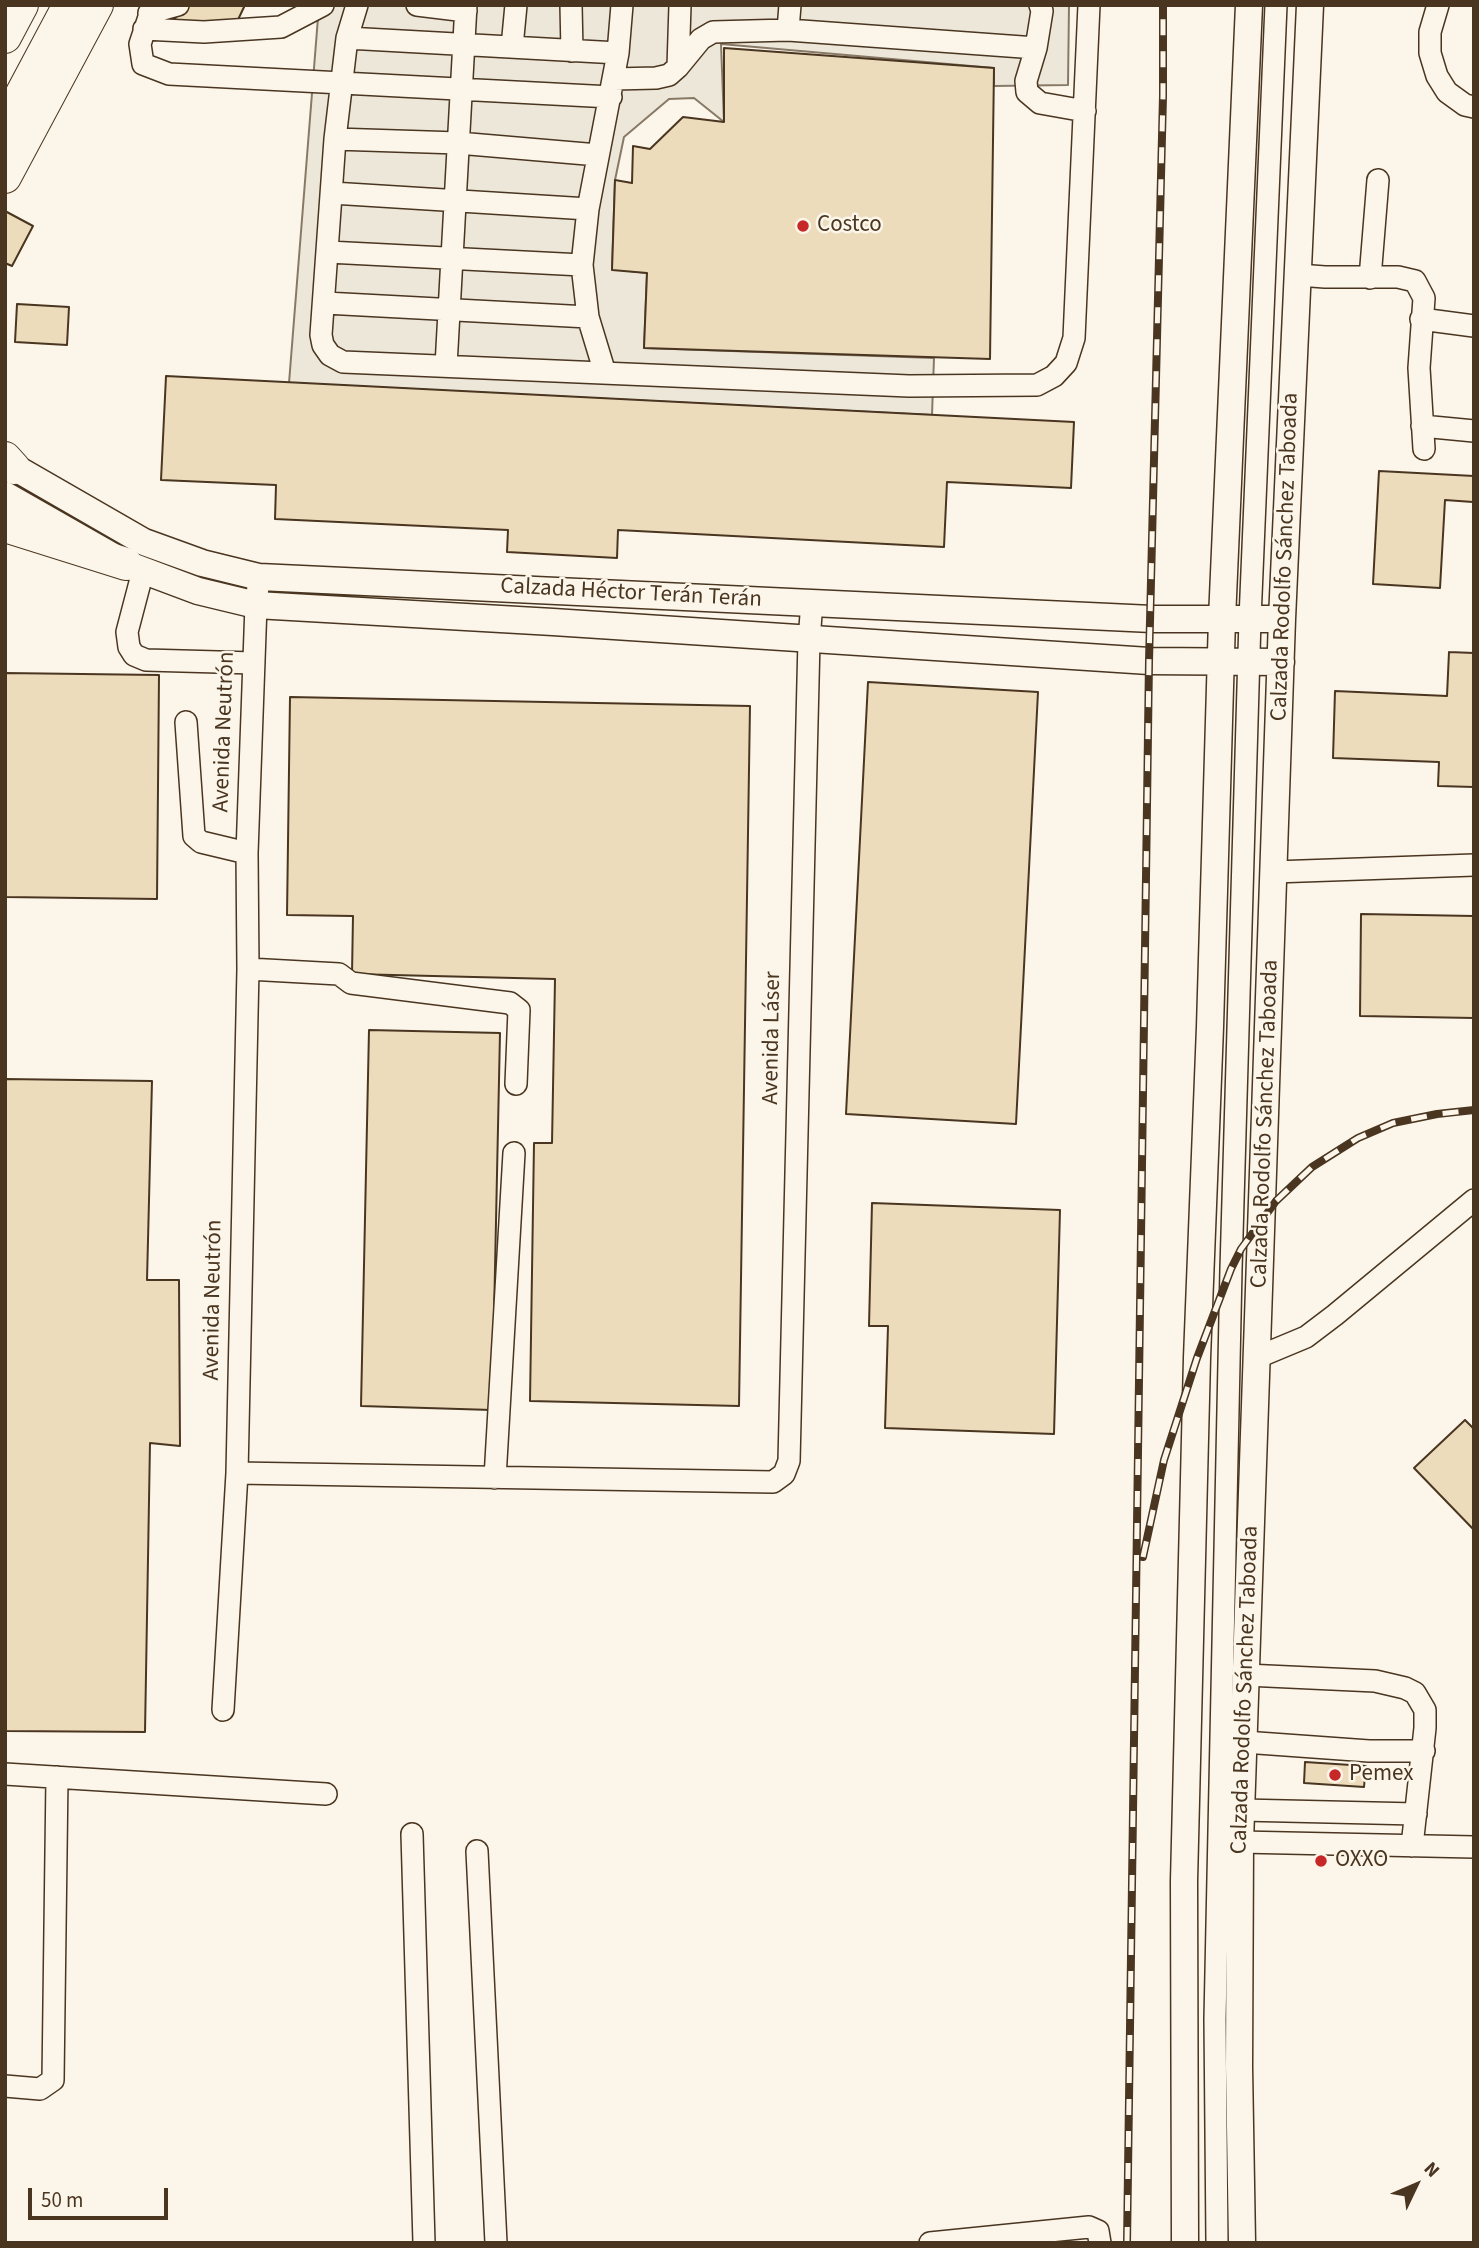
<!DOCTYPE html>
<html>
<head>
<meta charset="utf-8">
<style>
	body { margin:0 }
	#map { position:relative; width:1479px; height:2248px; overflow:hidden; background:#fbf6e9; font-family:"Source Sans 3",sans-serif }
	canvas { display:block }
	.frame { position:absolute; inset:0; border:7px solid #4a3520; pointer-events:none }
	.north { position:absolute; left:1381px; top:2150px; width:70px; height:70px; -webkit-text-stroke:5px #fbf6e9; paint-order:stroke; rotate:46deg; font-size:19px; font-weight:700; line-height:28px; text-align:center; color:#4a3520 }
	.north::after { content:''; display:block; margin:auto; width:24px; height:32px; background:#4a3520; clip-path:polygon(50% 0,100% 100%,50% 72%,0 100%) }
	.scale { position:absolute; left:28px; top:2188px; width:140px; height:32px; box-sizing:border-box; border:4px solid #4a3520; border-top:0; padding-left:9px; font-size:21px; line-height:24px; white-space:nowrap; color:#4a3520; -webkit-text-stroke:5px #fbf6e9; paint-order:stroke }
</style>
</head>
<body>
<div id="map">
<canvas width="1479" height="2248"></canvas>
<div class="frame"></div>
<div class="north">N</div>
<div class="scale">50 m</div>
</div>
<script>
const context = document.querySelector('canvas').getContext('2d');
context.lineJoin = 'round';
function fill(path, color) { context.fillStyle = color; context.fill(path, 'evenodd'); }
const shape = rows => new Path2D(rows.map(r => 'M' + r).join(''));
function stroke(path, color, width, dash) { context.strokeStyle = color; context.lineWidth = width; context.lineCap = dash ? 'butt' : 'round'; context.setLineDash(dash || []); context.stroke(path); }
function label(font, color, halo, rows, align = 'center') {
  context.font = font + ' "Source Sans 3",sans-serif'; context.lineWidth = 5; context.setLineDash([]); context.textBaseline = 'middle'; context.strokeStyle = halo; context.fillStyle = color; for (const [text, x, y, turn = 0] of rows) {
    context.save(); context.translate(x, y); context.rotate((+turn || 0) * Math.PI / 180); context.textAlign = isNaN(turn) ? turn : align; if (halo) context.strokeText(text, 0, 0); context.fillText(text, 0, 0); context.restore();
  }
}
const parking = shape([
	[319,5,1069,5,1068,85,994,86,994,68,721,44,724,122,694,98,669,99,624,137,615,180,612,269,647,273,644,348,934,358,932,415,289,383,319,5]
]);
const building = shape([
	[183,5,245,5,234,28,172,24,183,5],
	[724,48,994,68,990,359,644,348,647,273,612,270,615,180,632,183,633,146,650,149,683,117,724,122,724,48],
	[5,211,33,226,12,266,5,263,5,211],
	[17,304,69,307,67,345,15,342,17,304],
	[166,376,1074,422,1071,488,947,482,944,547,618,530,617,558,507,552,508,530,275,519,276,485,161,480,166,376],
	[1379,471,1474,476,1473,502,1445,500,1440,588,1373,584,1379,471],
	[1449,652,1474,653,1474,787,1438,786,1439,762,1333,758,1335,691,1447,696,1449,652],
	[5,673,159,675,157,899,5,897,5,673],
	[868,682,1038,692,1016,1124,846,1114,868,682],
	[290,697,750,706,739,1406,530,1401,534,1143,552,1143,555,979,352,974,353,916,287,915,290,697],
	[1361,914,1474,916,1474,1018,1360,1016,1361,914],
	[369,1030,500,1033,492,1410,361,1406,369,1030],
	[5,1079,152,1081,147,1280,179,1280,180,1446,150,1443,145,1732,5,1731,5,1079],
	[872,1203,1060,1210,1054,1434,885,1428,888,1326,869,1326,872,1203],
	[1465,1420,1474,1429,1474,1530,1414,1468,1465,1420],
	[1305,1762,1366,1766,1364,1787,1304,1783,1305,1762]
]);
const minor = shape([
	[153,5,140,44,143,64,169,74,611,97],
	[357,5,347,38,335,139,321,335,323,345,330,355,343,362,909,386,1037,385,1054,376,1066,363,1074,338,1089,5],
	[417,5,466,11],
	[571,5,572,51],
	[1438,5,1430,32,1430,53,1437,76,1447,92,1465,105,1474,107],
	[149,13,178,5],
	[144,29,204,32,281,27,323,5],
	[788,30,790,5],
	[347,38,618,53],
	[512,47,516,5],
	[1036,48,1026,81,1027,92,1040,103,1085,111],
	[678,67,680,5],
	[614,79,656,78,669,75,678,67,701,39,713,32,788,30,1036,48,1042,11,1040,5],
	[335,139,458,143,598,155],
	[332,193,588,209],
	[328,252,582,265],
	[1298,275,1325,277,1398,277,1415,281,1424,298,1419,368,1424,449],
	[1370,278,1378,180],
	[325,303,588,317],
	[1421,319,1474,326],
	[446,366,466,5],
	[605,373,588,317,582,265,588,209,618,53,622,5],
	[1422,426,1474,431],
	[143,571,127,632,129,647,134,655,146,660,254,663],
	[186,722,194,836,201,842,247,853],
	[1274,872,1474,865],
	[248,969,339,974,351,983,510,1003,519,1010,516,1084],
	[1258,1357,1306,1337,1335,1315,1474,1200],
	[237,1473,773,1482,784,1474,789,1461,809,640,812,602],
	[495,1478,514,1153],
	[1246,1675,1375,1681,1405,1688,1415,1693,1425,1710,1425,1728,1412,1846],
	[223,1710,237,1473,248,969,247,853,256,605,259,577],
	[1244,1742,1369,1751,1424,1751],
	[5,1774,326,1794],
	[1242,1810,1416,1814],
	[412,1834,424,2243],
	[1240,1842,1474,1847],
	[477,1851,496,2243],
	[5,2086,40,2089,53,2080,57,1777],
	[930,2243,1089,2227,1098,2231,1100,2243],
	[1217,2243,1215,2019,1231,1269,1250,619,1276,5]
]);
const major = shape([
	[5,462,144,542,202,563,259,577,1152,619,1282,619],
	[5,495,126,564,198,591,256,605,553,622,1149,661,1281,662],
	[1185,2243,1184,1881,1197,1358,1210,1027,1222,619,1249,5],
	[1242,2243,1239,2067,1240,1842,1282,619,1310,5]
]);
const highway = shape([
	[5,37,22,5],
	[5,125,69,5],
	[5,177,97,5],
	[5,458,14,468],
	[5,526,126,564]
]);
const rail = shape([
	[1143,1557,1164,1460,1197,1358,1231,1269,1241,1249,1276,1201,1312,1167,1358,1138,1393,1123,1437,1114,1474,1110],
	[1127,2243,1149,661,1163,96,1163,5]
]);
const markers = [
	[803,226,7,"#c62828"],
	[1335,1775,7,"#c62828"],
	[1321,1861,7,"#c62828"]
];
const poiNames = [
	["Costco",817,226],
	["Pemex",1349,1775],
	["OXXO",1335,1861]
];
const streetNames = [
	["Calzada Rodolfo Sánchez Taboada",1286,557,-88],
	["Calzada Héctor Terán Terán",631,594,3],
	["Avenida Neutrón",225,732,-88],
	["Avenida Láser",773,1038,-89],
	["Calzada Rodolfo Sánchez Taboada",1266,1124,-88],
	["Avenida Neutrón",214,1300,-89],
	["Calzada Rodolfo Sánchez Taboada",1246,1690,-88]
];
fill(parking, '#ede7d9');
stroke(parking, '#887966', 2);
fill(building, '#ecdcbc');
stroke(building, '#4a3520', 2);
stroke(minor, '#4a3520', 24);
stroke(major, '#4a3520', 29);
stroke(highway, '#4a3520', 34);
stroke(minor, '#fbf6e9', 21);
stroke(major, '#fbf6e9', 26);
stroke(highway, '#fbf6e9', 32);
stroke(rail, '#4a3520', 8);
stroke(rail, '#fbf6e9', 5, [16]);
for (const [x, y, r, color] of markers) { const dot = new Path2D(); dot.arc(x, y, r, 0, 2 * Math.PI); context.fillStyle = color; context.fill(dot); stroke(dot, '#fbf6e9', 2.5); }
label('23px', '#4a3520', '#fbf6e9', poiNames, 'left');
label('23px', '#4a3520', '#fbf6e9', streetNames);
</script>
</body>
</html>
